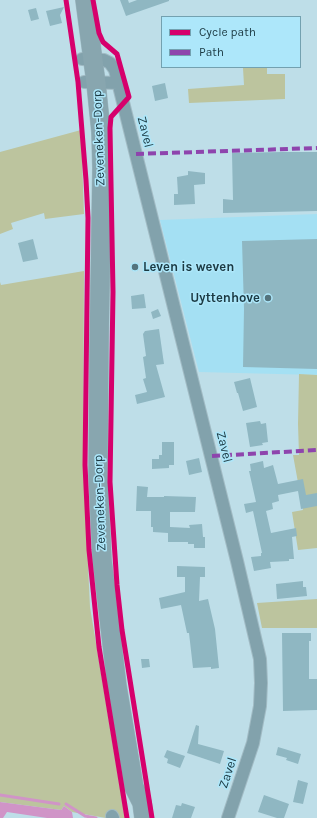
<!DOCTYPE html>
<html>
<head>
<meta charset="utf-8">
<style>
	body { margin:0 }
	#map { position:relative; width:317px; height:818px; overflow:hidden; background:#bedee8; font-family:Karla,sans-serif }
	canvas { display:block }
	.legend { position:absolute; left:161px; top:16px; width:140px; height:52px; box-sizing:border-box; background:#ade7fa; border:1px solid #73a1b0; margin:0; padding:5px 7px; list-style:none; font-size:12px; color:#1b3942 }
	.legend li { display:flex; align-items:center; gap:8px; height:20px }
	.legend b { width:20px; border:1px solid #73a1b0 }
</style>
</head>
<body>
<div id="map">
<canvas width="317" height="818"></canvas>
<ul class="legend">
<li><b style="height:5px;background:#d6006c"></b>Cycle path</li>
<li><b style="height:5px;background:#8e44ad"></b>Path</li>
</ul>
</div>
<script>
const context = document.querySelector('canvas').getContext('2d');
context.lineJoin = 'round';
function fill(path, color) { context.fillStyle = color; context.fill(path, 'evenodd'); }
const shape = rows => new Path2D(rows.map(r => 'M' + r).join(''));
function stroke(path, color, width, dash) { context.strokeStyle = color; context.lineWidth = width; context.lineCap = dash ? 'butt' : 'round'; context.setLineDash(dash || []); context.stroke(path); }
function label(font, color, halo, rows, align = 'center') {
  context.font = font + ' Karla,sans-serif'; context.lineWidth = 3; context.setLineDash([]); context.textBaseline = 'middle'; context.strokeStyle = halo; context.fillStyle = color; for (const [text, x, y, turn = 0] of rows) {
    context.save(); context.translate(x, y); context.rotate((+turn || 0) * Math.PI / 180); context.textAlign = isNaN(turn) ? turn : align; if (halo) context.strokeText(text, 0, 0); context.fillText(text, 0, 0); context.restore();
  }
}
const built = shape([
	[317,214,317,375,199,372,160,220]
]);
const green = shape([
	[242,67,267,67,267,74,285,74,285,99,189,103,188,89,244,85,243,68],
	[81,130,84,214,45,219,44,213,11,223,13,229,0,234,0,152],
	[84,271,83,462,90,607,125,818,106,818,72,812,64,806,61,810,0,802,0,282,1,285],
	[299,374,317,375,317,548,298,550,292,512,303,510,293,455,299,455,298,424],
	[317,599,317,628,262,628,257,603]
]);
const water = shape([
	[0,802,61,810,64,806,72,812,73,818,47,818,7,812,3,818,0,818]
]);
const stream = shape([
	[0,795,59,804],
	[66,804,85,816,96,818]
]);
const building = shape([
	[120,0,128,0,129,3,137,0,169,0,169,1,126,16],
	[64,7,60,15,62,23,50,26,46,11],
	[36,8,39,19,31,21,28,10],
	[165,83,168,98,155,101,152,86],
	[283,152,317,152,317,211,223,213,223,199,233,200,232,153],
	[188,171,205,173,205,184,194,185,195,204,174,205,174,194,178,194,177,177,188,175],
	[33,239,38,259,23,262,18,243],
	[317,239,317,369,243,367,244,309,242,241],
	[144,294,146,308,132,309,131,296],
	[158,309,161,316,153,319,151,312],
	[159,329,164,364,156,365,165,397,137,404,135,395,147,392,143,379,146,378,143,357,146,356,143,334,145,331],
	[250,378,257,407,243,411,238,393,237,393,234,382],
	[260,421,261,424,266,423,268,442,262,443,263,445,250,447,246,423],
	[162,442,174,442,174,465,169,465,169,468,152,469,152,459,159,459,159,455,162,455],
	[199,458,202,472,189,475,186,461],
	[263,461,264,468,273,465,278,484,303,479,306,495,317,493,317,506,301,509,298,491,278,495,279,501,272,503,273,509,266,511,271,533,296,528,297,536,292,537,294,559,289,559,289,561,270,562,271,568,254,571,251,557,261,556,261,553,262,553,253,511,246,513,244,504,256,502,249,471,251,471,250,464],
	[137,486,148,487,147,497,164,497,164,496,196,497,195,512,170,512,170,527,190,528,189,525,202,524,203,537,205,537,205,548,194,548,194,544,188,544,188,542,168,542,168,533,153,532,153,527,151,527,151,511,136,511],
	[177,566,205,567,205,577,200,577,199,601,208,599,215,629,219,668,211,669,211,667,193,668,189,633,187,633,181,605,161,609,159,598,185,592,185,577,177,577],
	[303,581,303,587,306,587,307,596,277,599,276,584],
	[282,633,311,633,311,641,309,641,309,679,317,679,317,710,283,711],
	[141,659,149,659,150,667,142,668],
	[196,725,199,726,198,744,224,751,220,764,187,753],
	[278,747,301,754,298,764,286,760,287,758,276,755],
	[167,750,185,756,180,768,167,763,168,759,164,757],
	[298,780,308,783,303,804,293,802],
	[264,795,289,804,284,818,277,818,258,812],
	[182,803,195,807,191,818,172,818,176,805,181,806]
]);
const minor = shape([
	[82,59,104,60,110,63,115,70,237,561,260,659,261,683,260,706,253,743,228,818],
	[84,82,118,83],
	[112,816,113,818]
]);
const primary = shape([
	[85,0,96,83,101,132,102,168,99,347,98,475,102,559,117,686,134,787,142,803,144,818]
]);
const quiet = shape([
	[136,154,317,148],
	[212,456,317,450]
]);
const cycleway = shape([
	[66,0,78,82,86,180,88,218,85,465,89,550,99,647,127,818],
	[93,0,99,33,103,42,117,54,129,97,111,117,110,128,113,292,110,482,117,585,122,630,152,818]
]);
const markers = [
	[135,267,4,"#54737c"],
	[268,298,4,"#54737c"]
];
const streetNames = [
	["Zavel",145,132,76],
	["Zeveneken-Dorp",99,138,-92],
	["Zavel",224,447,76],
	["Zeveneken-Dorp",100,503,-92],
	["Zavel",228,773,-72]
];
const poiNames = [
	["Leven is weven",143,267],
	["Uyttenhove",260,298,"right"]
];
fill(built, '#a4e0f3');
fill(green, '#bcc49e');
fill(water, '#d094c7');
stroke(stream, '#d094c7', 3);
fill(building, '#8fb7c2');
stroke(minor, '#a1bbc4', 14);
stroke(primary, '#a1bbc4', 20);
stroke(minor, '#82a2ac', 12);
stroke(primary, '#88a6af', 19);
stroke(quiet, '#8e44ad', 4, [8, 4]);
stroke(cycleway, '#d6006c', 5);
for (const [x, y, r, color] of markers) { const dot = new Path2D(); dot.arc(x, y, r, 0, 2 * Math.PI); context.fillStyle = color; context.fill(dot); stroke(dot, '#ade7fa', 1.5); }
label('13px', '#1b3942', '#ade7fa', streetNames);
label('bold 13px', '#1b3942', '#ade7fa', poiNames, 'left');
</script>
</body>
</html>
